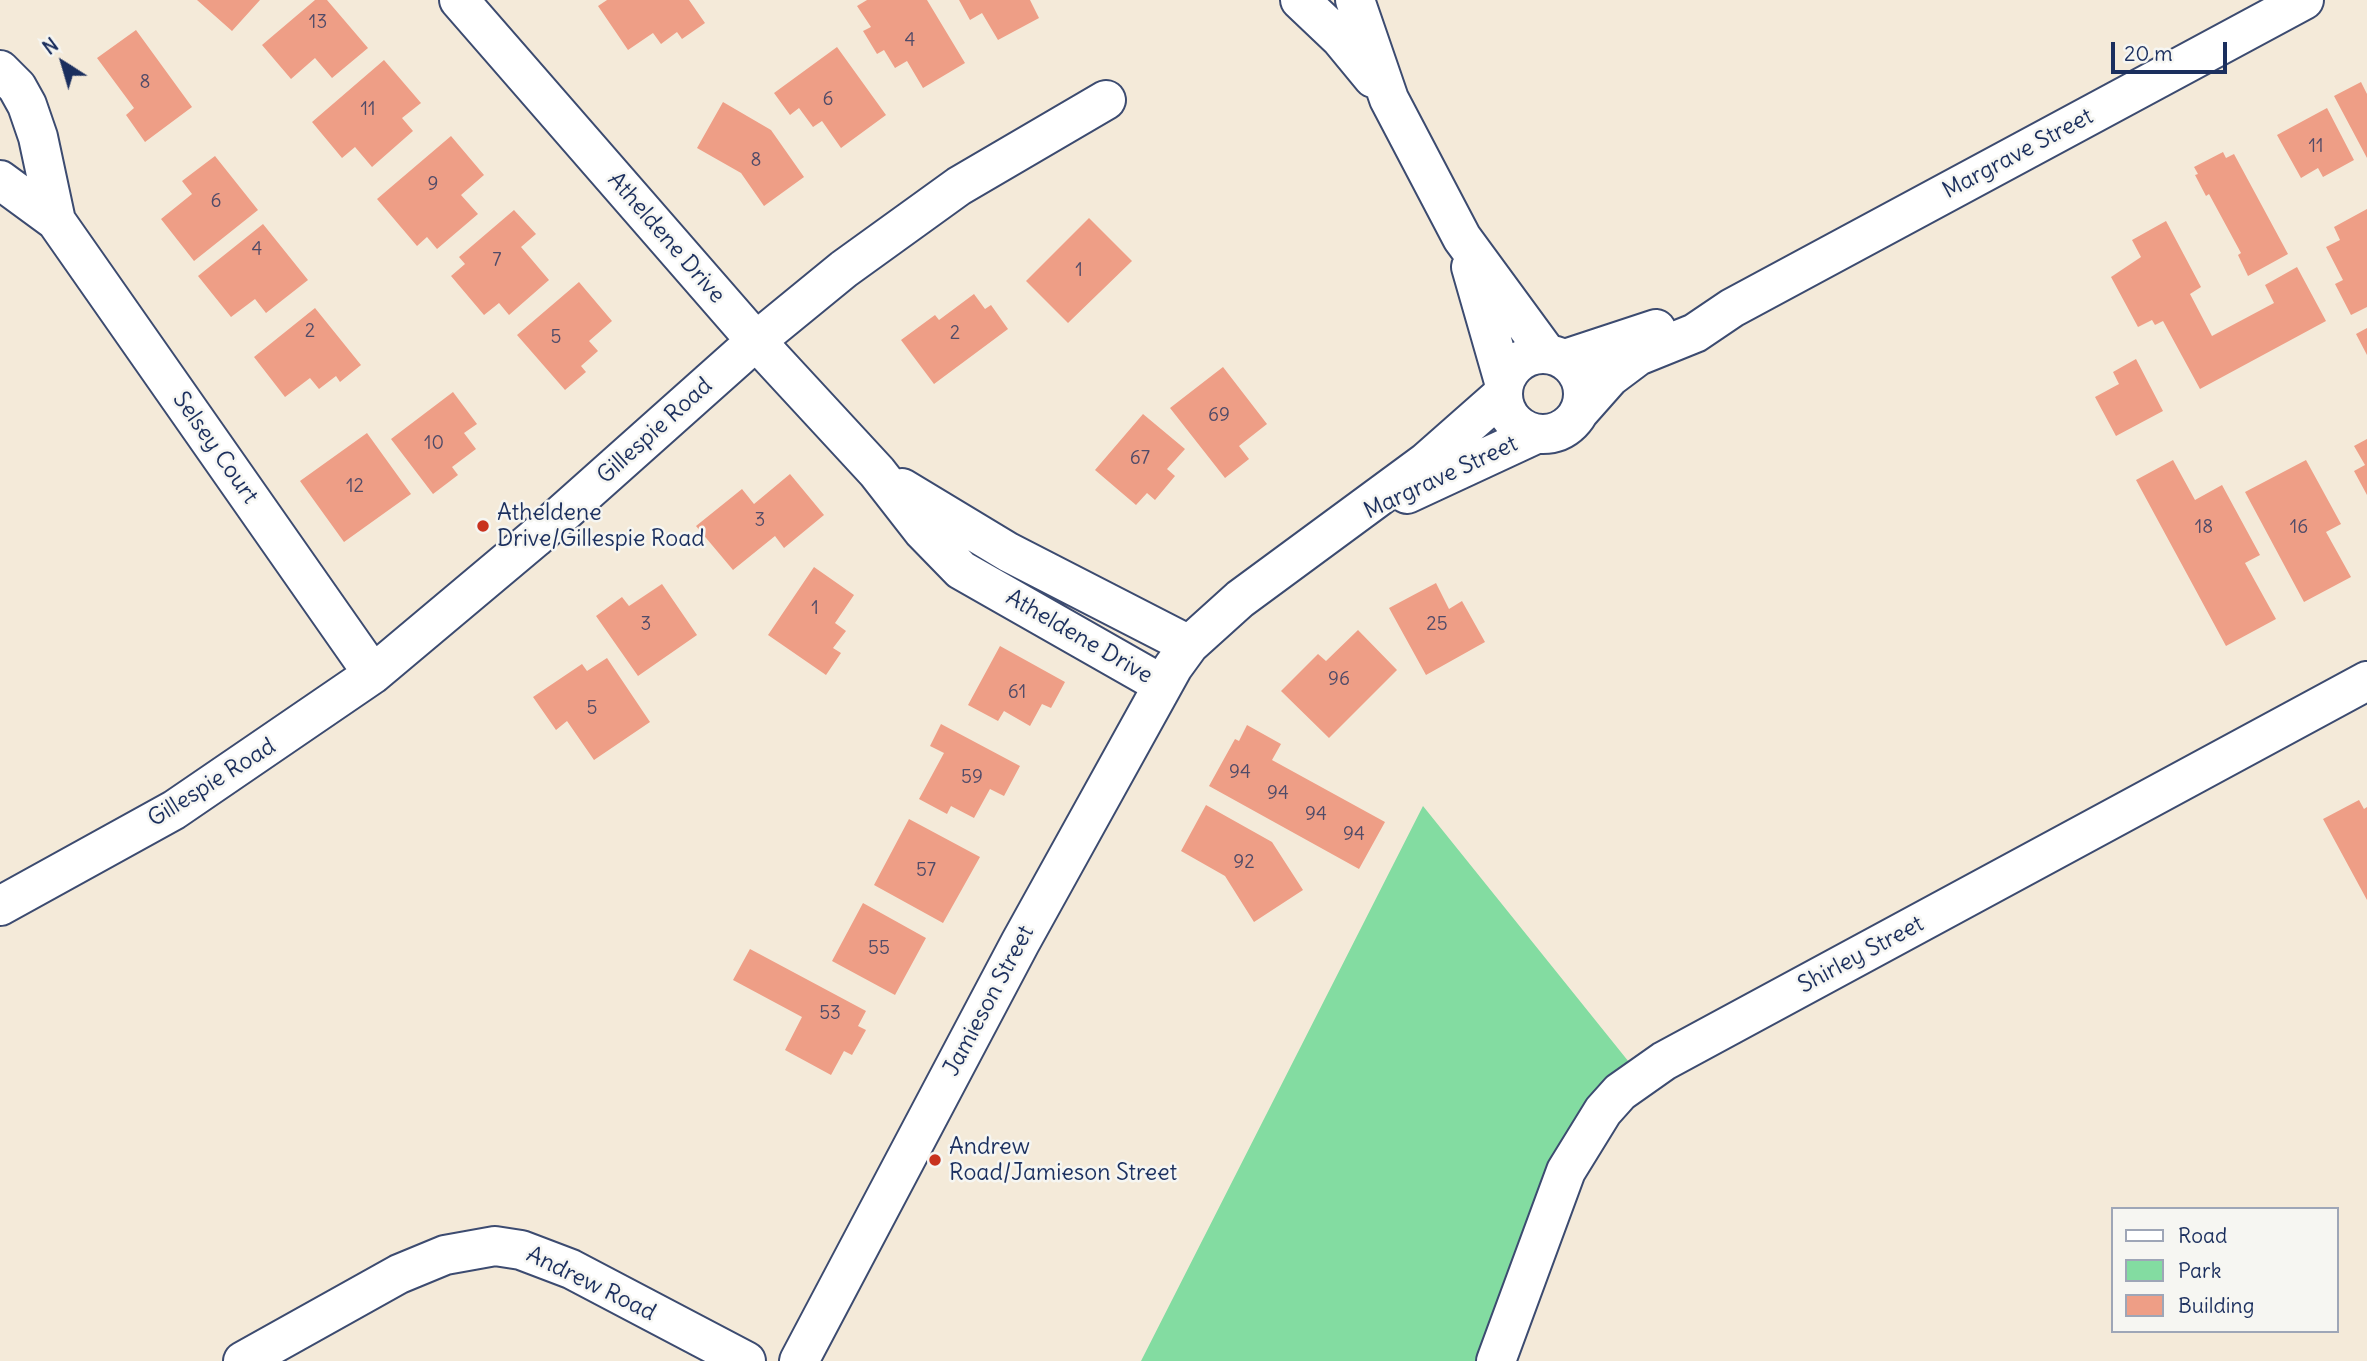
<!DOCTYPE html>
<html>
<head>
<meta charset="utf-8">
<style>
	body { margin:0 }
	#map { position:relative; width:2367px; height:1361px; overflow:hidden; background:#f4ead9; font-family:Delius,sans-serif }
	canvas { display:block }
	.legend { position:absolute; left:2111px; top:1207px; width:228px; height:126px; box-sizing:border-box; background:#f6f6f2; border:2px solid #9ea6b7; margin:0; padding:9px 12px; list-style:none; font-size:21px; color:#1b2f5e }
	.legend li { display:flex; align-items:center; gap:14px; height:35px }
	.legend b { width:35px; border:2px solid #9ea6b7 }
	.north { position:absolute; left:28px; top:28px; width:70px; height:70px; -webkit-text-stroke:5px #f6f6f2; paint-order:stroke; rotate:323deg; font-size:19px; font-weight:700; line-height:28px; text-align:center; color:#1b2f5e }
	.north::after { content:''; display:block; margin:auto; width:24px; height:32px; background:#1b2f5e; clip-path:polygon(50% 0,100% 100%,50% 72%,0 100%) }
	.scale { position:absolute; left:2111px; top:42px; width:116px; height:32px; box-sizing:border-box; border:4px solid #1b2f5e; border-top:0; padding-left:9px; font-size:21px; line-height:24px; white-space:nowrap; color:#1b2f5e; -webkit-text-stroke:5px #f6f6f2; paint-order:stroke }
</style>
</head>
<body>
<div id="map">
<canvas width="2367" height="1361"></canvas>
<ul class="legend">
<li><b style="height:9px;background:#fff"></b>Road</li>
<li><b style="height:19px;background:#83dca1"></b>Park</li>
<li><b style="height:19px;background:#ee9e86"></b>Building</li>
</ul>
<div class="north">N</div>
<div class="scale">20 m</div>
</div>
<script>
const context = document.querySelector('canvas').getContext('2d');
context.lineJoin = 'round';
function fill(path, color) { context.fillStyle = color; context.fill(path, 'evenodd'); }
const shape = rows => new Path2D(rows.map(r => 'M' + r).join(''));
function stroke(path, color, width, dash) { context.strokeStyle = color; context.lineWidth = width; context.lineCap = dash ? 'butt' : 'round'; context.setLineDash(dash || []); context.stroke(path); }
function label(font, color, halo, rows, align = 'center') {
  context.font = font + ' Delius,sans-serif'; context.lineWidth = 5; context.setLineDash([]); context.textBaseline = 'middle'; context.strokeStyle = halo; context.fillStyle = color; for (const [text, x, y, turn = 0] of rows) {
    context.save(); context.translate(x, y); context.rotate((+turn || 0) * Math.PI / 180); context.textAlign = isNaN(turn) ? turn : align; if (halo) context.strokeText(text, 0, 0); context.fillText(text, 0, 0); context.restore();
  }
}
const green = shape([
	[1423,806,1641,1077,1620,1092,1496,1361,1141,1361]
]);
const building = shape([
	[197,0,260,0,232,31],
	[315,0,327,0,368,48,332,78,315,58,291,79,262,45],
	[607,0,689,0,705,23,682,39,677,32,661,44,653,33,628,50,598,6],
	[867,0,927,0,965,63,923,88,907,61,895,68,884,50,877,54,863,31,871,27,857,6],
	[959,0,1030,0,1039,18,998,40,982,13,970,20],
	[136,30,192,107,145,142,126,115,134,108,97,58],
	[837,47,886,115,841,148,822,121,813,127,799,108,790,115,774,93],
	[384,60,421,103,402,118,413,131,372,167,355,147,342,158,312,122],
	[2361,82,2367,94,2367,158,2334,96],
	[723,102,771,130,804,177,764,206,741,173,697,148],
	[2327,108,2354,160,2323,177,2318,168,2301,178,2277,135],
	[451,136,484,175,461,195,478,214,437,249,427,237,417,246,377,199],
	[2223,152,2226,158,2234,154,2288,254,2248,276,2238,255,2241,253,2209,194,2206,196,2195,175,2198,174,2194,167],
	[215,156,258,210,194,261,161,219,192,194,182,181],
	[2367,209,2367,307,2351,315,2335,284,2343,280,2326,247,2340,240,2334,227],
	[514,210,536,234,521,247,549,280,509,315,499,303,484,315,451,276,465,264,459,257],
	[1089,218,1132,261,1068,323,1026,281],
	[2166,221,2201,287,2190,294,2212,336,2274,303,2265,285,2297,267,2326,321,2200,389,2163,321,2155,325,2152,320,2138,327,2111,277,2141,257,2132,240],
	[263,224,308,280,266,313,255,299,231,317,198,276],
	[579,282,612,321,589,341,598,351,581,366,586,372,565,390,517,335],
	[974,294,985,309,991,305,1008,329,934,384,901,340,935,315,939,320],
	[315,308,361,365,340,382,336,376,319,389,310,378,285,397,254,357],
	[2367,328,2367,355,2356,334],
	[2136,359,2163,411,2116,436,2095,397,2119,384,2113,372],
	[1223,367,1267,424,1239,446,1249,459,1225,478,1170,408],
	[453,392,477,424,464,433,476,449,452,467,458,475,433,494,391,439],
	[1143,414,1185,449,1167,469,1175,476,1155,500,1147,493,1136,505,1095,470],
	[367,433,411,494,344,542,300,481],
	[2367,439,2367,495,2354,471,2365,465,2354,446],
	[2173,460,2195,500,2222,485,2260,555,2245,563,2276,619,2226,646,2136,480],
	[2306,460,2341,524,2326,532,2351,577,2304,602,2245,492],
	[790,474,824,515,784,548,775,536,733,570,696,526,742,489,754,504],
	[814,567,854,595,835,623,846,631,833,648,841,653,826,675,768,635],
	[1436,583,1449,609,1462,601,1485,642,1426,675,1389,608],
	[662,584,697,635,638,676,596,616,622,597,629,606],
	[1358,630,1397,670,1329,738,1281,691,1318,654,1326,661],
	[1000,646,1065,682,1051,708,1042,704,1030,726,1004,711,998,721,968,705],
	[607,658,650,722,594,760,567,721,556,730,533,697,582,664,587,671],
	[941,724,1020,766,1004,796,990,789,974,818,951,806,947,814,919,799,944,753,930,746],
	[1247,725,1281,744,1272,760,1385,822,1359,869,1209,786,1235,739,1239,741],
	[2359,800,2364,809,2367,807,2367,900,2323,819],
	[1206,805,1272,842,1303,890,1254,922,1225,876,1181,851],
	[909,819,980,857,943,923,874,885],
	[863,903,926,938,895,995,832,961],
	[750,949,866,1011,858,1026,866,1030,852,1055,844,1051,831,1075,785,1050,802,1017,733,980]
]);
const minor = shape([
	[459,0,756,341,877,472,923,531,961,570,1163,685],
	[1300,0,1340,38,1373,78],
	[1355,0,1389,99,1462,238,1547,354],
	[0,70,17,87,27,105,38,137,56,221],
	[0,180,56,221,373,674],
	[1471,267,1504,382],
	'1503 394a40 40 0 1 1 80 0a40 40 0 1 1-80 0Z',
	[1565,359,1656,329],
	[1579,412,1610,377,1638,356,1695,333,1732,308,2304,0],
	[902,488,1008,552,1189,645],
	[1407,494,1534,435],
	[0,906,174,810,373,674,535,538,756,341,844,269,959,186,1106,100],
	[243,1361,399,1274,445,1255,495,1246,521,1250,571,1269,746,1361],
	[799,1361,1020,943,1173,667,1189,645,1240,599,1426,462,1502,395],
	[1496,1361,1566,1171,1603,1111,1620,1092,1664,1061,2367,681]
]);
const markers = [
	[483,526,7,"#c8321e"],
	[935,1160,7,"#c8321e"]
];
const numberNames = [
	["13",318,23],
	["4",910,41],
	["8",145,83],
	["6",828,100],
	["11",368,110],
	["11",2316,147],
	["8",756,161],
	["9",433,185],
	["6",216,202],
	["4",257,250],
	["7",497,261],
	["1",1079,271],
	["2",310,332],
	["2",955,334],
	["5",556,338],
	["69",1219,416],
	["10",434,444],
	["67",1140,459],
	["12",355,487],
	["3",760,521],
	["18",2204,528],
	["16",2299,528],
	["1",815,609],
	["3",646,625],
	["25",1437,625],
	["96",1339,680],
	["61",1017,693],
	["5",592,709],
	["94",1240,773],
	["59",972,778],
	["94",1278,794],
	["94",1316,815],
	["94",1354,835],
	["92",1244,863],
	["57",926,871],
	["55",879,949],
	["53",830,1014]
];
const streetNames = [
	["Margrave Street",2018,154,-28],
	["Atheldene Drive",666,238,49],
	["Gillespie Road",655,431,-42],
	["Selsey Court",215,448,55],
	["Margrave Street",1441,478,-25],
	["Atheldene Drive",1079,637,30],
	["Gillespie Road",212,783,-32],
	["Shirley Street",1861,955,-28],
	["Jamieson Street",989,1001,-62],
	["Andrew Road",591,1284,26]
];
const poiNames = [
	["Atheldene",497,513],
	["Drive/Gillespie Road",497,539],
	["Andrew",949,1147],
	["Road/Jamieson Street",949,1173]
];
fill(green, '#83dca1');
fill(building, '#ee9e86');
stroke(minor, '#3c4b70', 42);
stroke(minor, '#fff', 38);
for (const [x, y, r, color] of markers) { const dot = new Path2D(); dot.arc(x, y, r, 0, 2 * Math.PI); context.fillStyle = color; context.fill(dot); stroke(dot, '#f6f6f2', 2.5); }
label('19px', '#504b68', null, numberNames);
label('23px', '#1b2f5e', '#f6f6f2', streetNames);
label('23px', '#1b2f5e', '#f6f6f2', poiNames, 'left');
</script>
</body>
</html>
